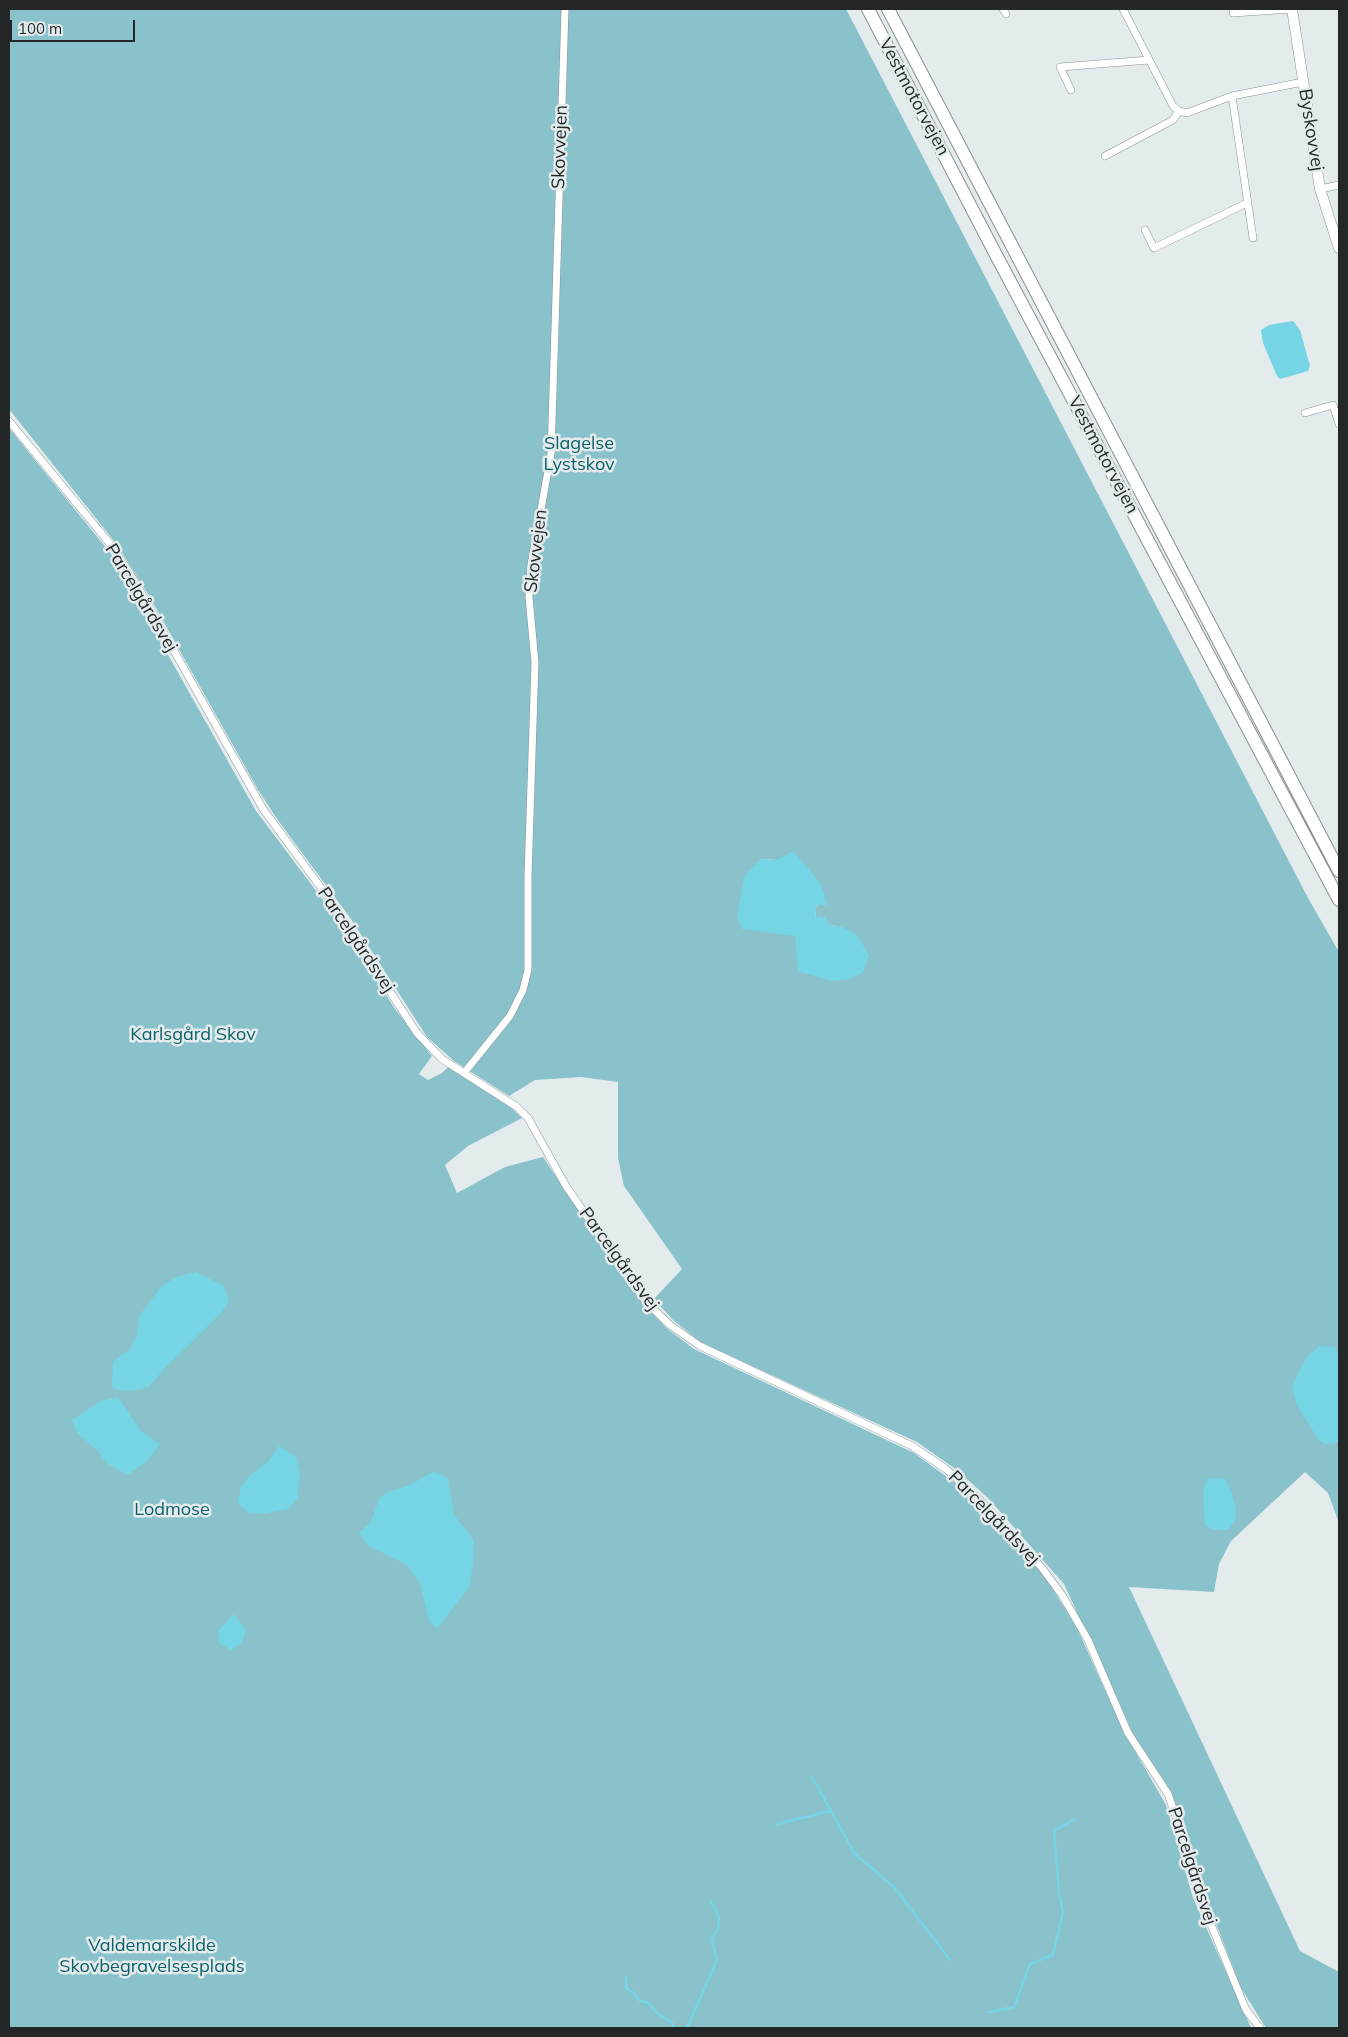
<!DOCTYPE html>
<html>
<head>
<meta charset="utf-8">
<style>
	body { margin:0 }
	#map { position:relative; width:1348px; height:2037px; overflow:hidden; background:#e3ebed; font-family:Mulish,sans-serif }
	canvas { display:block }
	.frame { position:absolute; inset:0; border:10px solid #242727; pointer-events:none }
	.scale { position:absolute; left:10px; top:20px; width:125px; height:22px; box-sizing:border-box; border:2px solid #242727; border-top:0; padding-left:6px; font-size:15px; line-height:18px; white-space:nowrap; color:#242727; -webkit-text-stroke:4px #e3ebed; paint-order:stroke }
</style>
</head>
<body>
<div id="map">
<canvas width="1348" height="2037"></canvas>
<div class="frame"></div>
<div class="scale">100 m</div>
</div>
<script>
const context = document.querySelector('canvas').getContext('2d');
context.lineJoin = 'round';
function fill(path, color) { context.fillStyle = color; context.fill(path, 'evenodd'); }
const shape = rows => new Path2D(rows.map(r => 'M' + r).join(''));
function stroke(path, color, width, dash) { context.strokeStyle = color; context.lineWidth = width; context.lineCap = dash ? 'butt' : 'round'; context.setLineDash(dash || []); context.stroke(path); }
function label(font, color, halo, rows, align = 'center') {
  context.font = font + ' Mulish,sans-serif'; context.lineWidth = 5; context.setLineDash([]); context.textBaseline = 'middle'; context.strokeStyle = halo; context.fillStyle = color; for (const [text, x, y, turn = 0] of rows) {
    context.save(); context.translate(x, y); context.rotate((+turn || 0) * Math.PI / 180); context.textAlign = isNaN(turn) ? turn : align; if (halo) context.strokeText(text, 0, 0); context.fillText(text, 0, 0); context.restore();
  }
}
const green = shape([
	[9,9,846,9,1308,898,1339,952,1339,1358,1334,1347,1333,1444,1339,1440,1339,1523,1328,1493,1305,1472,1231,1541,1219,1564,1214,1592,1129,1587,1300,1951,1339,1972,1339,2028,1266,2028,1241,1988,1207,1900,1170,1790,1132,1732,1064,1584,989,1499,957,1470,917,1442,702,1343,673,1320,654,1299,682,1269,624,1186,618,1158,618,1082,581,1077,535,1080,509,1096,454,1061,427,1037,351,919,277,819,257,788,148,594,118,546,9,409],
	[761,859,777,860,827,904,818,905,815,908,816,919,830,925,842,927,737,916],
	[9,428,111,554,256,811,341,924,395,1009,432,1056,419,1074,428,1080,442,1073,448,1067,505,1102,522,1118,468,1146,445,1165,457,1193,505,1167,543,1157,615,1266,643,1304,666,1328,694,1349,914,1453,955,1483,987,1513,1042,1572,1077,1628,1124,1732,1166,1805,1193,1898,1251,2028,9,2028]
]);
const water = shape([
	[1293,321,1300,330,1310,366,1308,371,1280,379,1277,376,1263,343,1261,330,1269,325],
	[793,851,821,884,827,905,818,905,815,908,816,918,820,916,825,918,830,925,842,927,858,936,869,956,863,972,850,979,832,981,798,971,795,936,742,929,737,916,745,875,761,859,777,860],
	[196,1272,224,1286,229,1302,221,1313,162,1371,149,1387,130,1391,117,1390,112,1386,113,1362,131,1348,137,1334,139,1316,161,1287,176,1277],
	[1319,1346,1334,1347,1339,1358,1339,1440,1333,1444,1324,1444,1318,1439,1297,1405,1292,1386,1306,1358],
	[118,1397,141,1431,160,1444,148,1460,128,1475,108,1464,96,1449,77,1433,72,1420,101,1401],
	[279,1446,296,1457,300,1476,297,1499,288,1509,262,1514,249,1513,238,1504,241,1486,254,1472,268,1462],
	[435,1471,448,1479,454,1515,474,1540,473,1565,469,1587,437,1629,429,1621,420,1583,407,1565,369,1546,359,1533,371,1522,379,1499,386,1493,410,1485],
	[1211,1478,1225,1479,1231,1491,1236,1510,1235,1520,1228,1530,1212,1530,1205,1525,1203,1492,1207,1480],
	[234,1614,246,1630,242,1643,231,1650,219,1643,218,1631]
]);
const stream = shape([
	[812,1777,855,1854,894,1887,950,1960],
	[777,1824,830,1811],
	[626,1977,626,1988,634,1993,639,2000,649,2003,656,2012,672,2023,674,2028],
	[989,2012,1014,2007,1030,1964,1053,1955,1063,1912,1059,1892,1054,1831,1075,1819],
	[687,2028,717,1960,712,1940,718,1929,719,1917,711,1902]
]);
const minor = shape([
	[1003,9,1006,14],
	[1123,9,1173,106,1179,111,1187,113,1232,96,1303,82],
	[1233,13,1292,9],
	[1071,90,1060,67,1149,60],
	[1232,96,1253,238],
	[1105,156,1173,120,1179,111],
	[1320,189,1339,185],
	[1145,230,1154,248,1247,203],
	[1305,413,1333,405,1339,424],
	[9,421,115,550,137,585,263,809,333,904,417,1033,442,1059,517,1107,528,1118,566,1186,646,1302,670,1325,700,1346,912,1446,946,1469,979,1499,1042,1568,1062,1595,1088,1640,1128,1733,1168,1794,1178,1822,1199,1895,1246,2010,1260,2028],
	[464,1073,510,1016,523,990,528,970,528,876,535,663,529,597,531,565,551,454,565,9]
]);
const secondary = shape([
	[1292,9,1320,189,1339,248]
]);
const motorway = shape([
	[868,9,995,253,1339,900],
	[888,9,1339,871]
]);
const streetNames = [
	["Vestmotorvejen",914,97,62],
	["Byskovvej",1311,130,81],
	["Skovvejen",560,147,-88],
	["Vestmotorvejen",1103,455,62],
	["Skovvejen",536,551,-83],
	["Parcelgårdsvej",141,598,59],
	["Parcelgårdsvej",356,940,56],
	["Parcelgårdsvej",619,1259,54],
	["Parcelgårdsvej",994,1518,46],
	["Parcelgårdsvej",1192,1866,72]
];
const parkNames = [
	["Slagelse",579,444],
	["Lystskov",579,465],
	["Karlsgård Skov",193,1035],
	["Lodmose",172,1510],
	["Valdemarskilde",152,1946],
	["Skovbegravelsesplads",152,1967]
];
fill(green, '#89c2cb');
fill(water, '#75d5e5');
stroke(stream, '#75d5e5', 2.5);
stroke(minor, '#8a9193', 8);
stroke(secondary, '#8a9193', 11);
stroke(motorway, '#8a9193', 14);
stroke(minor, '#fff', 7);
stroke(secondary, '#fff', 10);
stroke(motorway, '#fff', 12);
label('18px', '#242727', '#e3ebed', streetNames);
label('18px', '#0a5f6a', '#e3ebed', parkNames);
</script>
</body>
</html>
